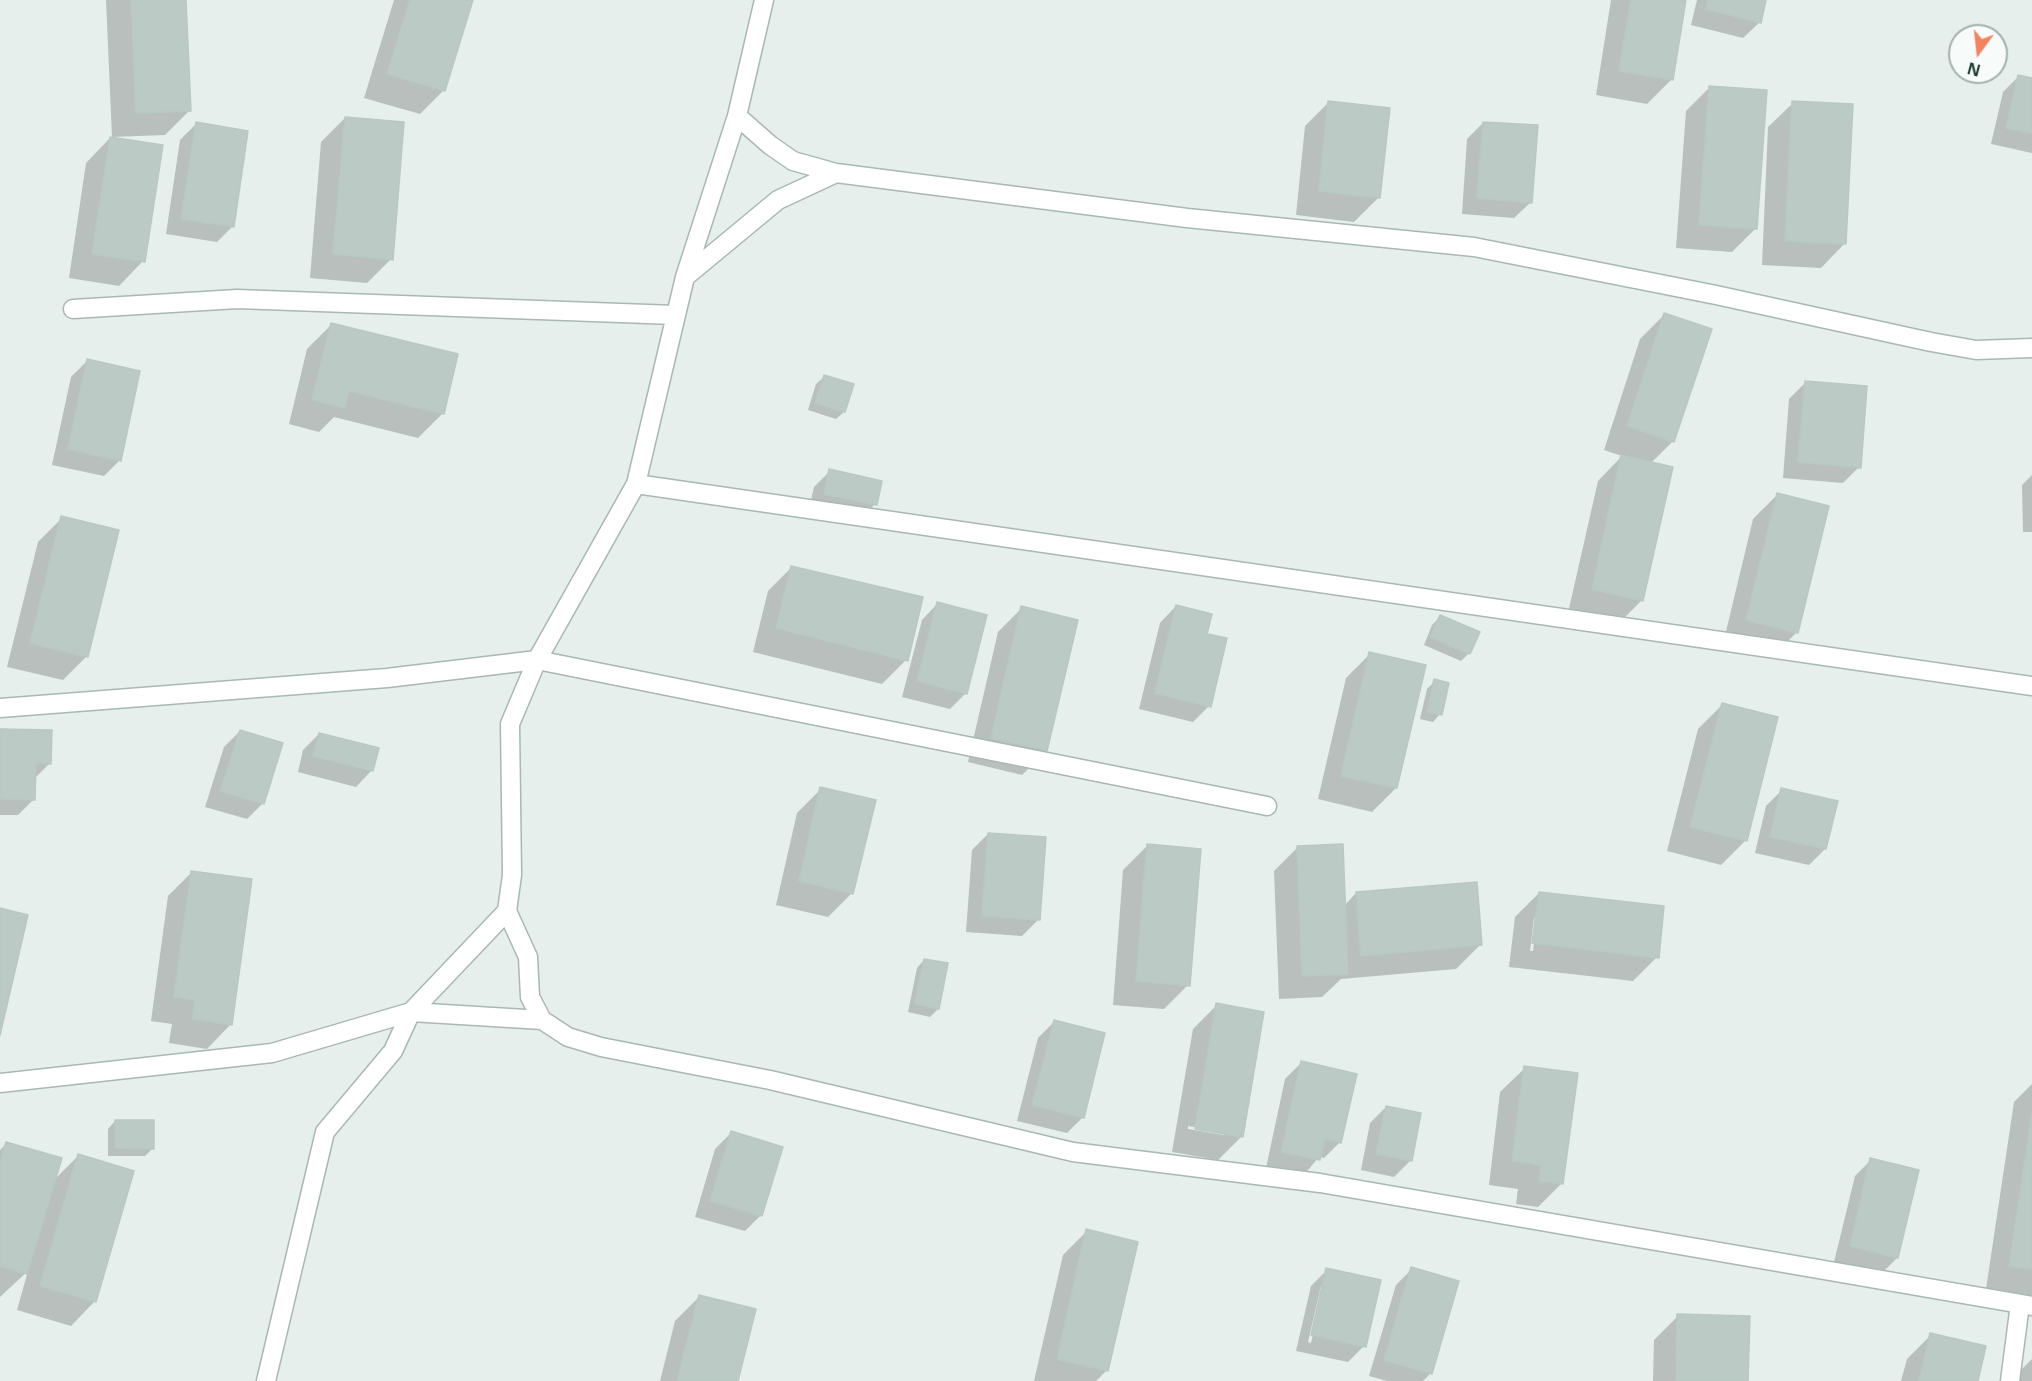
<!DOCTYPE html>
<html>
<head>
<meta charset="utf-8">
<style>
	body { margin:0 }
	#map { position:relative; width:2032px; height:1381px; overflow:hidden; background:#e6efeb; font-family:"Open Sans",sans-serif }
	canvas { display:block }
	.north { position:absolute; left:1948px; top:24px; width:60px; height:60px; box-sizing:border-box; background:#f7fbf9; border:2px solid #a3b1ad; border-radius:50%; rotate:195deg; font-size:16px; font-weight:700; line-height:24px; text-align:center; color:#24423a }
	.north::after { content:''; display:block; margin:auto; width:21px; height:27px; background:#f4845f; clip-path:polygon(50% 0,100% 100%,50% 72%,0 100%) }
</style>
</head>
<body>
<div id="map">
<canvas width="2032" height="1381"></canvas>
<div class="north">N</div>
</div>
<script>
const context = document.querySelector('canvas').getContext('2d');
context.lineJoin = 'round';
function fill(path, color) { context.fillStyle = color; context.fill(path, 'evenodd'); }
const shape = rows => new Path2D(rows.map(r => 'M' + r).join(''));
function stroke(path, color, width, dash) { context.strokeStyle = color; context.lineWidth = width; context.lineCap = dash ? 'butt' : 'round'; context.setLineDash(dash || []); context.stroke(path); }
const shadow = shape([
	[106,0,185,0,189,111,165,135,112,137],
	[394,0,471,0,444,90,420,114,364,98],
	[1611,0,1684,0,1671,80,1647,104,1596,95],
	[1697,0,1765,0,1760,22,1743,38,1691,25],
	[2019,76,2032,79,2032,153,1991,144,2003,92],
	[1710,87,1756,228,1732,252,1676,248,1686,111],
	[1329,102,1378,198,1354,222,1296,215,1305,126],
	[1793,103,1845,243,1821,268,1762,265,1768,127],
	[345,118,391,259,367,283,310,278,321,142],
	[1483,123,1531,202,1514,218,1462,214,1467,139],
	[196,124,233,226,217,242,166,234,180,140],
	[110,138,143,261,119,286,69,278,86,163],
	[1664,315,1673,441,1651,463,1642,600,1618,624,1568,613,1598,481,1622,456,1604,450,1640,339],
	[331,325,456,356,442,414,418,438,334,417,319,432,289,424,307,349],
	[87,361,120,460,104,476,52,465,71,377],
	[824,377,844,412,836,419,808,410,816,384],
	[1805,383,1859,467,1843,483,1783,478,1789,399],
	[830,471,875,504,859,521,809,509,814,487],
	[2032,475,2032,532,2023,532,2022,485],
	[1777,495,1797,632,1773,656,1723,644,1753,519],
	[62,518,87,656,63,680,7,667,38,542],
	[792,567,906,660,882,684,753,652,768,591],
	[938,603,966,693,950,709,902,697,922,620],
	[1176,606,1206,635,1209,706,1193,722,1139,709,1160,623],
	[1022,608,1046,751,1022,775,968,762,998,632],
	[1440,617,1469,653,1461,661,1424,645,1432,625],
	[1370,654,1396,788,1372,812,1318,799,1346,678],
	[1435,681,1440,714,1433,722,1420,719,1427,689],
	[1722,705,1776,719,1745,841,1721,865,1667,851,1698,729],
	[0,730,50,763,34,779,34,799,18,815,0,815],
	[240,731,263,803,247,819,205,807,224,747],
	[319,734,372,770,356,787,298,772,303,750],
	[821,789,852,893,828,917,776,905,797,813],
	[1782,790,1825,849,1809,865,1755,853,1766,806],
	[988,834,1038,920,1022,936,966,932,972,850],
	[1147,846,1188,985,1164,1009,1113,1005,1123,870],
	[1298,847,1344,906,1356,893,1480,945,1456,969,1341,979,1322,997,1279,999,1274,871],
	[192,872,231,1024,207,1049,169,1043,172,1024,151,1021,168,896],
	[1539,893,1657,957,1633,981,1509,967,1515,917],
	[1534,918,1537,918,1533,951,1530,951],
	[924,960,947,965,938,1009,930,1017,908,1012,917,968],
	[1217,1005,1242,1136,1218,1160,1172,1152,1193,1029],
	[1188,1126,1224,1132,1224,1135,1188,1129],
	[1054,1022,1083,1117,1067,1133,1017,1121,1038,1038],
	[1301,1063,1340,1142,1324,1158,1319,1157,1303,1176,1266,1168,1285,1079],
	[1525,1068,1562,1183,1538,1207,1516,1204,1518,1189,1489,1185,1500,1092],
	[2032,1084,2032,1296,1986,1289,2014,1102],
	[1386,1107,1410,1161,1394,1177,1361,1170,1370,1123],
	[115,1121,153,1148,145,1156,108,1156,108,1129],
	[731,1133,761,1215,745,1231,695,1217,715,1149],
	[7,1143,53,1181,78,1156,95,1301,71,1326,17,1310,28,1271,0,1297,0,1150],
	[1871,1160,1897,1258,1881,1274,1834,1262,1855,1176],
	[1087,1231,1107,1370,1096,1381,1034,1381,1063,1255],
	[1412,1269,1431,1373,1423,1381,1387,1381,1369,1376,1396,1285],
	[1327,1270,1364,1346,1348,1362,1296,1351,1311,1286],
	[1321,1286,1324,1286,1311,1343,1308,1342],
	[699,1297,737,1381,660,1381,675,1321],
	[1678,1316,1747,1381,1653,1381,1654,1340],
	[1931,1335,1976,1381,1901,1381,1907,1359],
	[2032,1359,2032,1381,2015,1381,2016,1375]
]);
const building = shape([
	[131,0,186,0,191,111,136,113,131,0],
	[410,0,473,0,445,91,387,74,410,0],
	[1631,0,1686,0,1673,80,1619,71,1631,0],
	[1708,0,1766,0,1761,23,1706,9,1708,0],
	[2018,75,2032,78,2032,133,2006,128,2018,75],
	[1709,86,1767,90,1757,229,1699,225,1709,86],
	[1328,101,1390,108,1380,198,1319,191,1328,101],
	[1792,101,1853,104,1846,244,1785,241,1792,101],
	[345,117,404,122,393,260,333,254,345,117],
	[196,122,248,131,234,227,181,219,196,122],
	[1483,122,1538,125,1532,203,1477,198,1483,122],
	[110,137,163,145,145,262,92,254,110,137],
	[1664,313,1712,329,1674,442,1627,426,1664,313],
	[331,323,458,354,444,414,349,391,345,408,312,400,331,323],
	[87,359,140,371,121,461,68,449,87,359],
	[824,375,854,384,845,412,815,403,824,375],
	[1805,381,1867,386,1861,468,1798,462,1805,381],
	[1621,455,1673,467,1643,601,1592,589,1621,455],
	[829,469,882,481,877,505,824,494,829,469],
	[1777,493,1829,506,1798,633,1746,620,1777,493],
	[61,516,119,530,88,657,30,643,61,516],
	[791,566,923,597,908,661,776,628,791,566],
	[937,602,987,615,967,694,917,681,937,602],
	[1176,605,1212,614,1207,634,1227,638,1211,707,1155,693,1176,605],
	[1021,606,1078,620,1047,751,991,738,1021,606],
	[1440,615,1480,632,1470,654,1430,637,1440,615],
	[1369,652,1426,665,1397,788,1341,776,1369,652],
	[1434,679,1449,683,1442,715,1427,712,1434,679],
	[1722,703,1778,717,1747,841,1690,827,1722,703],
	[0,729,52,730,51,764,36,763,35,800,0,799,0,729],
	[240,730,283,743,264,804,220,791,240,730],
	[319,733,379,748,373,771,313,756,319,733],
	[820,787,876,800,853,894,799,881,820,787],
	[1781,788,1838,801,1826,849,1770,837,1781,788],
	[988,833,1046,837,1040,920,982,916,988,833],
	[1147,844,1201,849,1190,986,1136,981,1147,844],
	[1343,844,1348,974,1302,976,1297,846,1343,844],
	[191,871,252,879,232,1025,192,1019,195,1000,174,997,191,871],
	[1477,882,1482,945,1361,956,1356,892,1477,882],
	[1539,892,1664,906,1659,958,1532,943,1539,892],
	[0,908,28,915,0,1035,0,908],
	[924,959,948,963,939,1009,915,1004,924,959],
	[1216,1003,1264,1012,1243,1137,1195,1129,1216,1003],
	[1054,1020,1105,1033,1084,1118,1032,1105,1054,1020],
	[1301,1061,1357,1074,1341,1143,1325,1139,1320,1160,1281,1152,1301,1061],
	[1524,1066,1578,1073,1563,1184,1539,1181,1541,1165,1512,1161,1524,1066],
	[1386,1106,1421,1113,1412,1161,1376,1154,1386,1106],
	[2032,1114,2032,1269,2009,1266,2032,1114],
	[115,1120,154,1120,154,1149,115,1148,115,1120],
	[731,1131,783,1147,762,1216,710,1201,731,1131],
	[6,1142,62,1158,27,1274,0,1266,0,1163,6,1142],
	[78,1154,134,1171,96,1302,40,1286,78,1154],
	[1870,1158,1919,1170,1898,1258,1850,1246,1870,1158],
	[1086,1229,1138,1242,1108,1371,1057,1359,1086,1229],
	[1411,1267,1459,1281,1432,1374,1384,1360,1411,1267],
	[1326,1268,1381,1280,1366,1347,1311,1335,1326,1268],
	[699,1295,756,1309,738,1381,677,1381,699,1295],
	[1677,1314,1750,1316,1748,1381,1676,1381,1677,1314],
	[1930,1333,1986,1346,1978,1381,1919,1381,1930,1333]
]);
const minor = shape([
	[764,0,737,116,685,277,636,484,2032,686],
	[737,116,770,145,793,161,836,173],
	[685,277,778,200,836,173,1187,218,1474,247,1716,295,1931,342,1976,350,2032,348],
	[73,309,237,299,675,315],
	[636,484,537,660,510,724,512,875,507,911,528,957,530,997,542,1020,568,1037,601,1047,770,1080,1073,1152,1320,1183,2032,1306],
	[0,708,387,678,537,660,1267,806],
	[0,1083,272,1053,411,1012,507,911],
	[266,1381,325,1132,393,1051,411,1012,542,1020],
	[2010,1381,2020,1304]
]);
fill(shadow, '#0003');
fill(building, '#bbcac4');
stroke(building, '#b8c9c2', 1.5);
stroke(minor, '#a8b8b2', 21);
stroke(minor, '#fff', 18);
</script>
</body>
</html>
